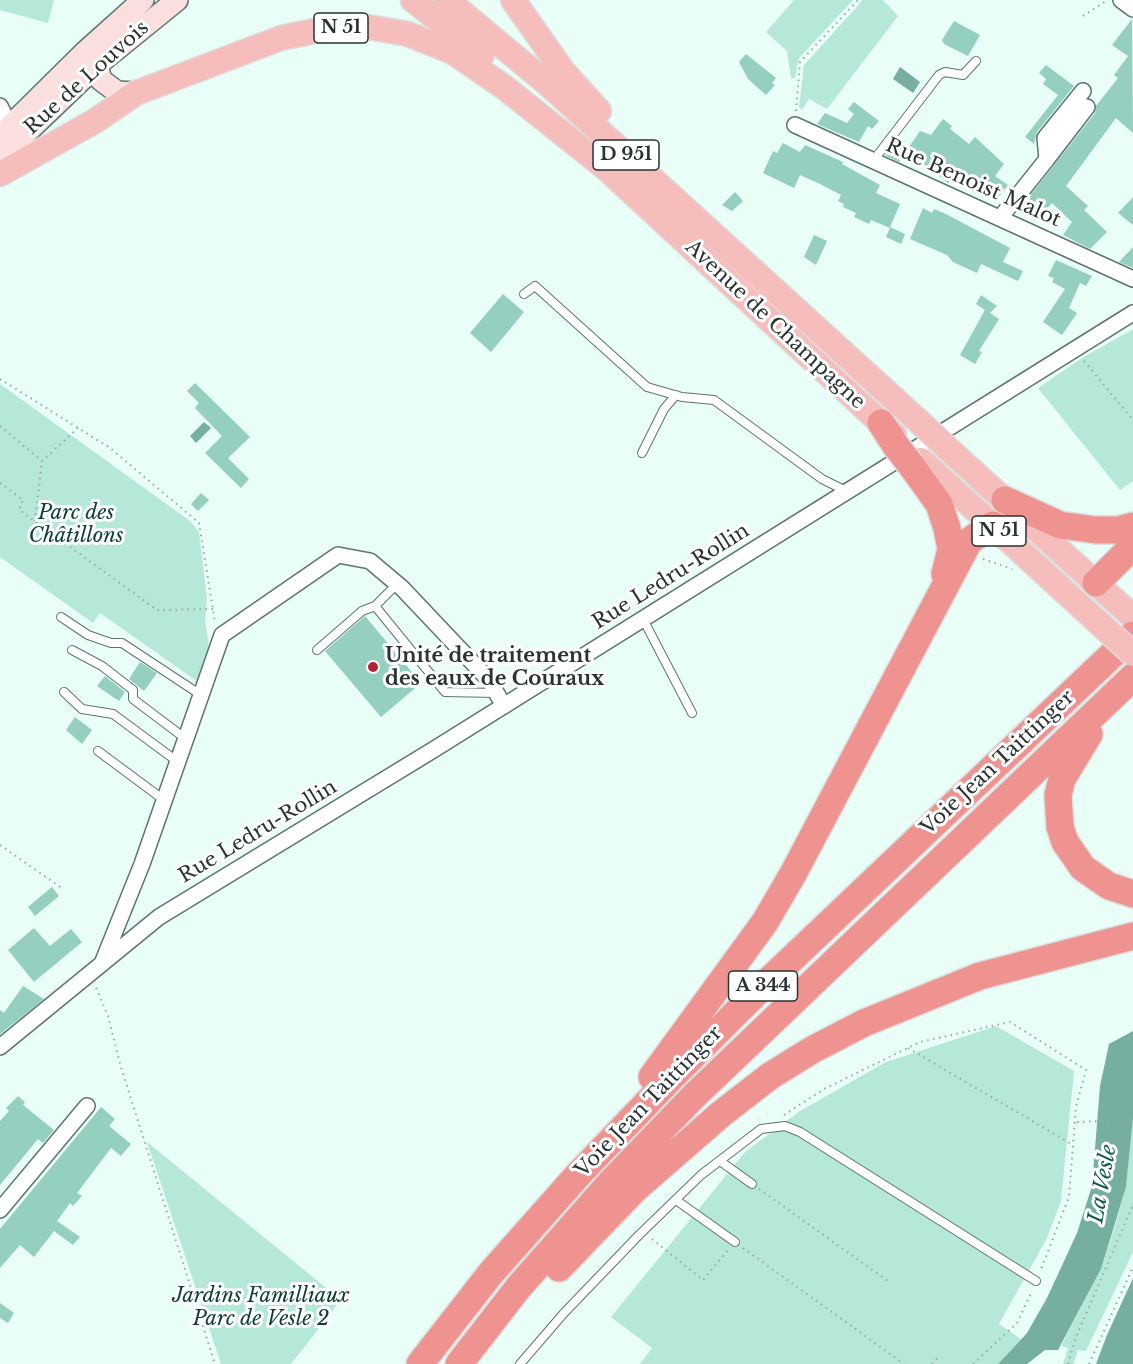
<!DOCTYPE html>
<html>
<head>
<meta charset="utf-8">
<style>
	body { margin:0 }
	canvas { display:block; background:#e8fef7 }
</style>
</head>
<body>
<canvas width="1133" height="1364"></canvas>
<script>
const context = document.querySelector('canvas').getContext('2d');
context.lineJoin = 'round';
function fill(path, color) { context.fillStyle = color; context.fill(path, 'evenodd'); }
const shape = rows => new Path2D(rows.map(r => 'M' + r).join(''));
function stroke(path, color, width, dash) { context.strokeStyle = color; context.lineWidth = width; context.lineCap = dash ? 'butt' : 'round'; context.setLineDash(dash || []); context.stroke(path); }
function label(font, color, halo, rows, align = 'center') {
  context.font = font + ' "Libre Baskerville",serif'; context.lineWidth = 6; context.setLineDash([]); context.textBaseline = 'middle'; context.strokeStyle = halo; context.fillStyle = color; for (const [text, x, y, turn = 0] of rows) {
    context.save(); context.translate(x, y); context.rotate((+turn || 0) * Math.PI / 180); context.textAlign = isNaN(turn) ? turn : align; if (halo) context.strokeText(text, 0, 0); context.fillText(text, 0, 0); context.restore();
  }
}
const green = shape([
	[0,0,54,0,48,23,0,10],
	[794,0,853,0,799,58,795,78,791,78,787,51,766,32],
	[863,0,883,0,898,16,827,109,809,99,802,110,799,107,804,65],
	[1133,329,1133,481,1120,490,1038,388,1082,358],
	[0,384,190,521,199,532,207,598,205,618,209,647,198,682,100,613,93,623,0,557],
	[996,1026,1074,1071,1061,1201,1047,1238,999,1324,1021,1339,998,1364,640,1364,652,1348,611,1317,745,1152,800,1111,886,1062],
	[1133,1118,1133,1252,1086,1351,1078,1350,1074,1364,1063,1364,1068,1348,1061,1346,1101,1269,1114,1229,1126,1187],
	[147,1142,341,1300,291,1364,221,1364]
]);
const water = shape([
	[900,67,920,82,913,93,893,79],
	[204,422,211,428,196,443,190,436],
	[1133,1031,1133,1118,1126,1187,1101,1269,1058,1350,1045,1350,1027,1364,998,1364,1027,1333,1047,1298,1077,1233,1092,1186,1100,1086,1109,1044],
	[1133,1278,1133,1364,1096,1364,1107,1335]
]);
const building = shape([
	[1132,19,1133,133,1116,118,1066,186,1088,206,1084,210,1107,232,1090,249,1063,235,1072,222,1052,203,1037,219,1021,207,1095,113,1096,106,1118,78,1114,75,1128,56,1112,45],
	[954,21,980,35,968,56,944,44,942,40],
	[746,54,776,78,772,83,775,85,766,95,748,79,739,62],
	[1046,65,1074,86,1037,132,1034,144,1025,137,1058,95,1043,84,1046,79,1039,73],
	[854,102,879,121,872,129,868,126,859,142,817,124,825,113,847,123,854,114,848,109],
	[943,119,952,126,950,129,969,144,975,137,1004,164,995,176,1008,185,996,201,980,188,976,194,952,177,948,183,906,151,899,162,885,155,893,144,906,151,920,131,931,135],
	[783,143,800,152,805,145,843,162,842,164,880,185,876,193,900,204,890,227,905,234,901,244,886,237,890,228,871,220,869,224,854,217,856,213,843,207,844,204,838,201,841,195,820,184,800,175,794,188,763,173,773,151,777,153],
	[735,192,743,201,732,211,722,205],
	[1133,197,1133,225,1118,213],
	[923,208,932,213,934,209,946,214,1010,248,1003,262,1023,271,1018,281,981,264,977,273,953,262,947,255,910,239],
	[814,235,827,241,816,265,804,257],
	[1133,247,1133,268,1119,262],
	[1056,260,1092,276,1086,286,1080,283,1069,308,1077,313,1062,335,1043,322,1065,289,1052,282,1054,278,1048,276],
	[503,294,524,312,491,352,470,333],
	[981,295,997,306,990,313,999,319,979,351,982,352,975,364,960,355,985,310,976,304],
	[195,383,250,437,228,458,249,479,241,488,205,453,222,436,195,408,199,403,187,391],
	[201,493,209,500,198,511,191,504],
	[365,616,421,683,381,717,325,651],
	[140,662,157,673,144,691,129,679],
	[105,676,125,692,119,701,97,686],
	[75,717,92,730,82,744,66,730],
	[52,887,59,896,35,916,28,907],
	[34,928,50,946,71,929,82,942,34,982,8,950],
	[23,986,44,999,0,1034,0,1010,4,1013],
	[18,1096,25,1102,23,1105,54,1130,43,1143,38,1139,0,1185,0,1121,9,1111,6,1108],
	[101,1107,115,1119,109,1126,131,1144,121,1156,111,1148,77,1193,82,1196,73,1206,70,1203,57,1221,80,1237,73,1245,54,1231,34,1257,20,1245,0,1268,0,1229],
	[0,1303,14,1313,8,1323,0,1318]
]);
const path = shape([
	[1083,16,1106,1],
	[796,111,800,62,858,0],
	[1084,361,1133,420],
	[0,379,110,448,199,523,215,622],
	[0,426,42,461],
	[0,483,23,500,19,509,22,512,157,610,213,609],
	[35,521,42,461,78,428],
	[983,559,1012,569],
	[0,845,63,889],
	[96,988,108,1016,120,1064,215,1364],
	[908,1048,1073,1145],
	[784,1115,824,1089,920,1042,1010,1022,1086,1070,1076,1107,1069,1197,1040,1272],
	[1077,1122,1133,1120],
	[759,1189,888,1281],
	[652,1239,703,1280,728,1250],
	[743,1248,904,1364],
	[932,1364,939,1356],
	[973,1364,1017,1323,1032,1291],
	[1068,1364,1076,1337,1133,1205],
	[1089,1364,1133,1267]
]);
const lane = shape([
	[873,161,939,75,945,72,963,75,976,61],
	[524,294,535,286,647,387,682,397,714,400,822,479,846,491],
	[642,453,664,409,676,395],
	[397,584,375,606,445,692,496,693],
	[61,617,88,635,111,643,122,643,201,695],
	[643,619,692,713],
	[72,650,102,666,133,690,133,699,186,739],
	[317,650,362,611,375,606],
	[64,692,82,709,113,714,178,762],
	[98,751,164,800],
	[720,1161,752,1184],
	[676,1200,735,1242],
	[520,1364,564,1313,639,1235,701,1175,761,1129,785,1126,800,1132,1036,1281]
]);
const street = shape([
	[1121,0,1133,9],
	[0,106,5,116,14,122],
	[795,125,1133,279],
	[1047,159,1087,107],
	[1000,218,1047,159,1045,138,1083,91],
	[103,961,142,864,222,635,338,555,370,561,402,588,489,680,504,706],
	[0,1047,159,917,433,750,1133,313],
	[0,1210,87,1106]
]);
const secondary = shape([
	[101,54,97,65,101,80,117,92,136,93],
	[0,136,85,52,143,0],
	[0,158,97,65,177,0]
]);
const primary = shape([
	[413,0,482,55],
	[447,0,549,85,926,428],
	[513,0,563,71,599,111],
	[596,159,894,435],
	[0,174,95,121,136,93,281,38,324,29,368,27,408,34,453,52,504,87,607,169],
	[946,447,1133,617],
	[921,460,1100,624]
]);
const highway = shape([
	[881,423,896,446],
	[911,465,939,504,947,528,951,549,945,574],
	[1005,500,1060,525,1096,530,1118,530,1133,526],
	[1096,583,1133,546],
	[1089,734,1062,779,1058,795,1060,827,1065,842,1083,868,1109,886,1133,894],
	[652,1077,765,922,793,874,969,541,993,525],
	[559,1268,635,1189,721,1114,770,1076,812,1050,864,1023,980,976,1133,936],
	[420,1364,491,1273,577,1176,670,1079,761,988,1133,635],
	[459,1364,518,1288,612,1181,694,1096,1133,677]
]);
const primaryBridge = shape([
	[926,428,946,447],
	[1100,624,1133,654]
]);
const highwayBridge = shape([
	[896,446,911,465]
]);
const markers = [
	[373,667,6,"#b32132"]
];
const shields = [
	[341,28,54],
	[626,155,66],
	[999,531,54],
	[763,986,69]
];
const shieldNames = [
	["N 51",341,28],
	["D 951",626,155],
	["N 51",999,531],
	["A 344",763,986]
];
const streetNames = [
	["Rue de Louvois",87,78,-42],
	["Rue Benoist Malot",973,183,24],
	["Avenue de Champagne",775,325,43],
	["Rue Ledru-Rollin",671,577,-32],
	["Voie Jean Taittinger",998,763,-43],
	["Rue Ledru-Rollin",258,832,-31],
	["Voie Jean Taittinger",649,1102,-46]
];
const parkNames = [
	["Parc des",76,513],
	["Châtillons",76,536],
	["Jardins Familliaux",261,1296],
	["Parc de Vesle 2",261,1319]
];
const poiNames = [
	["Unité de traitement",385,656],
	["des eaux de Couraux",385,679]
];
const waterNames = [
	["La Vesle",1103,1184,-80]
];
fill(green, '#b6e8da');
fill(water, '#76afa0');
fill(building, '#94cfbf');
stroke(lane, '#5c756e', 10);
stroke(street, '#5c756e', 18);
stroke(secondary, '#5c756e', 24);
stroke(primary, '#dddede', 27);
stroke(highway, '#dddede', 30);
stroke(path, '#97a8a2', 2, [1.5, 4.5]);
stroke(lane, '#fff', 8);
stroke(street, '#fff', 15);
stroke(secondary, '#fadfde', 21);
stroke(primary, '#f5bebd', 24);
stroke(highway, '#ef9391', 27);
stroke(primaryBridge, '#dddede', 27, []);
stroke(highwayBridge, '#dddede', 30, []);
stroke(primaryBridge, '#f5bebd', 24);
stroke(highwayBridge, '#ef9391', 27);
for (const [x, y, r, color] of markers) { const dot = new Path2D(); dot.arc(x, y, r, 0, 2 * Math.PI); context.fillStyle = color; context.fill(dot); stroke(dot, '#fff', 2); }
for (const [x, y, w] of shields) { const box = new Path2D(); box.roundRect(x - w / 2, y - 15, w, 30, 4.5); context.fillStyle = '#fff'; context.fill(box); stroke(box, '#293330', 1.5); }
label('bold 18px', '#293330', null, shieldNames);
label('20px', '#293330', '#fff', streetNames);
label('italic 20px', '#0c4036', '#fff', parkNames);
label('bold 20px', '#293330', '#fff', poiNames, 'left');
label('italic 21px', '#0b5b4c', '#fff', waterNames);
</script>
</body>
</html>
